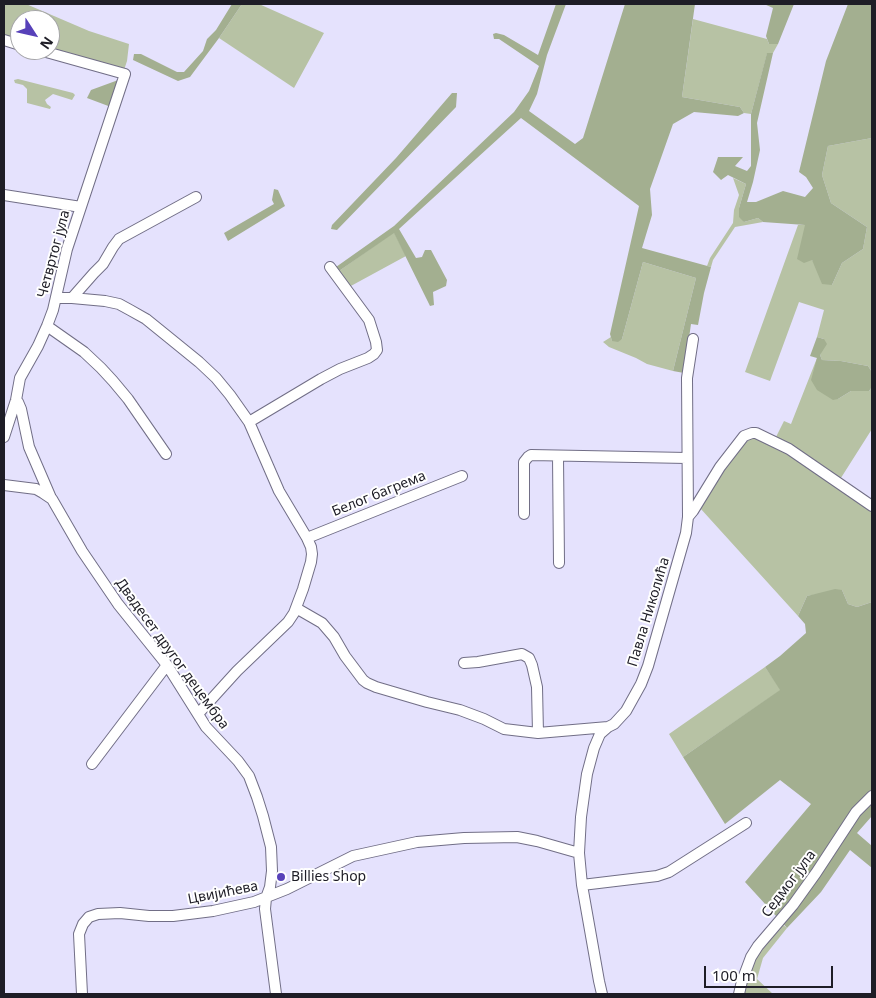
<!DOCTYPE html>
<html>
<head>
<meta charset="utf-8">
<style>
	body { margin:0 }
	#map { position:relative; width:876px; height:998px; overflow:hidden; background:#e5e2fd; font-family:"Noto Sans",sans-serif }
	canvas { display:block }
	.frame { position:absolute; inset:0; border:5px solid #1e1d26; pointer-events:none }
	.north { position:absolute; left:10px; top:10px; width:50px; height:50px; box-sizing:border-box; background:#fff; border:1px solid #a5a5a8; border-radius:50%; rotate:125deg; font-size:14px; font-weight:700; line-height:20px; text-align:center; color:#1e1d26 }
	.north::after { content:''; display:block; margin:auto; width:18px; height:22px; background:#5741b9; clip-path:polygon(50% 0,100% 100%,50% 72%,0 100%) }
	.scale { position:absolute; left:704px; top:966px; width:129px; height:22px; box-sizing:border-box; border:2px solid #1e1d26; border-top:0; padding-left:6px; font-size:15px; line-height:18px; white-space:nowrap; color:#1e1d26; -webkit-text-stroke:4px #fff; paint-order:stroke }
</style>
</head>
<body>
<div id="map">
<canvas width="876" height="998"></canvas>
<div class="frame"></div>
<div class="north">N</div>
<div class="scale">100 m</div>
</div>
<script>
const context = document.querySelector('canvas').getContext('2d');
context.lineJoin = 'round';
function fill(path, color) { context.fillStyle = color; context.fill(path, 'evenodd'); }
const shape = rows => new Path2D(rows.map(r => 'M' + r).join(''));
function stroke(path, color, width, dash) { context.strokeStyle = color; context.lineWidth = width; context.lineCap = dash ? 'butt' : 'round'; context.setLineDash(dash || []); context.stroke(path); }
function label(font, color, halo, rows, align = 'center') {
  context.font = font + ' "Noto Sans",sans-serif'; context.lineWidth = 4; context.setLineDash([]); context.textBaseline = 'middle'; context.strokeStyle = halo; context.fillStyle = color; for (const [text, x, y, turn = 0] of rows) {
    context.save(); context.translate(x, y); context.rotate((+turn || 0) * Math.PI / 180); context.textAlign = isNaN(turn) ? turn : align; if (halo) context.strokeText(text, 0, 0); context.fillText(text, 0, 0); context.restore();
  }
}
const green = shape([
	[4,4,26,4,89,31,129,44,127,61,124,70,50,50,50,20,20,20,20,42,4,37],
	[242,4,259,4,324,33,294,88,219,38],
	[693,19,767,39,769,44,778,44,773,53,767,54,751,114,744,113,740,107,682,97],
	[18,79,73,93,75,95,72,100,53,94,45,100,47,104,51,107,50,109,27,103,27,89,23,85,15,83,14,80],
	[872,138,872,372,868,366,841,361,822,360,820,355,824,339,817,337,824,310,799,302,770,381,745,372,798,225,805,225,812,260,832,285,842,263,863,249,867,227,831,203,822,175,828,146],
	[733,178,746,184,739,208,744,222,758,218,763,222,735,227,713,260,711,267,707,266,710,258,733,223,734,210,739,195],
	[394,232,406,256,349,287,339,271],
	[643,262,696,278,673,371,647,364,636,358,609,347,603,342,611,337,612,341,622,339],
	[817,358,838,399,851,391,869,391,872,387,872,429,839,481,855,500,872,511,872,602,857,607,848,604,842,590,807,596,798,616,700,508,736,451,751,438,757,436,773,443,784,421,791,424],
	[765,667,781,690,683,757,669,734],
	[782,924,787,928,763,958,757,979,773,994,743,994,746,982,756,958]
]);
const forest = shape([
	[232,4,242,4,219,38,190,77,178,81,133,60,134,54,141,54,177,72,184,72,203,51,207,39,216,30],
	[556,4,566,4,547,55,537,94,529,111,575,144,583,138,625,4,695,4,682,97,740,107,744,113,738,116,694,112,673,124,650,189,652,215,642,248,711,267,704,293,698,325,691,324,684,373,673,371,696,278,643,262,622,339,618,342,612,341,610,334,639,206,521,118,399,229,416,258,422,257,425,250,431,250,447,280,446,286,433,292,434,305,430,306,394,233,339,271,336,267,394,226,514,112,529,91,539,66,499,39,494,39,493,34,496,33,504,35,538,55],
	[764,4,794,4,778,44,769,44,766,36,773,8],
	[848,4,872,4,872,138,828,146,822,175,831,203,867,227,863,249,842,263,832,285,822,284,812,260,804,263,797,259,805,225,763,222,758,218,744,222,739,217,739,208,746,184,728,175,721,180,713,172,718,157,743,157,735,166,747,171,751,166,751,114,767,53,773,53,757,123,760,150,753,182,747,202,756,202,783,191,805,197,813,188,806,177,799,172,826,61],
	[121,79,111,107,87,98,91,90],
	[452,93,457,93,456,107,337,230,331,229,332,225,396,158],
	[274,189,278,190,285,206,228,241,224,233,274,204,272,200],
	[817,337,824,339,827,344,820,355,822,360,841,361,868,366,872,372,872,387,869,391,851,391,838,399,833,400,817,390,811,380,817,358,810,356],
	[835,589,842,590,848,604,857,607,872,602,872,816,857,833,872,846,872,868,850,850,821,892,787,928,745,882,811,804,780,780,725,824,683,757,780,690,765,667,780,656,806,633,805,624,798,616,807,596]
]);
const minor = shape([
	[4,40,20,45],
	[4,195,81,207],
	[56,298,72,298,105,301,119,304,130,310,146,319,167,336,199,362,216,378,230,395,249,422,279,491,307,538,311,547,312,554,311,562,303,589,294,613,288,622,237,671,198,714],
	[72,298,94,273,103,264,113,247,119,239,196,197],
	[47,326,84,352,101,368,113,381,128,399,166,454],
	[16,400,18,402,21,409,29,447,51,498],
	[249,422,321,379,340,369,368,358,374,354,377,350,376,342,369,320,330,267],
	[4,437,16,400,20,378,38,346,47,326,53,310,67,249,125,74,39,50],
	[558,456,559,563],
	[4,485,36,489,43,493,52,499,82,551,118,604,167,665,206,727,238,761,249,776,257,797,263,816,271,847,272,871,270,887,266,898,265,909,276,994],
	[524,514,524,462,528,457,531,455,687,458],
	[688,517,693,511,720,467,744,436,752,433,756,433,789,449,872,506],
	[307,538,462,476],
	[296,608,322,623,334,637,345,656,363,680,367,683,376,687,427,702,460,710,484,719,504,729,538,733,608,727],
	[464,663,478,662,522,654,529,658,532,665,537,687,538,733],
	[92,764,167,665],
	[582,885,657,876,669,872,746,823],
	[82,994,79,934,83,924,89,917,98,914,120,913,149,916,173,916,213,911,254,902,287,889,353,856,417,842,464,838,517,837,537,841,579,853],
	[602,994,599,981,582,885,579,853,581,817,587,774,594,748,600,734,608,727,614,724,626,711,641,684,648,666,686,533,688,517,687,378,693,339],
	[739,994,742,981,751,957,758,946,793,905,816,873,856,812,872,796]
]);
const markers = [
	[281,877,5,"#5741b9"]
];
const streetNames = [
	["Четвртог јула",54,254,-75],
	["Белог багрема",379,494,-22],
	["Павла Николића",649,612,-73],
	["Двадесет другог децембра",172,654,54],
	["Седмог јула",789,884,-53],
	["Цвијићева",223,893,-11]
];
const poiNames = [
	["Billies Shop",291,877]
];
fill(green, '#b7c2a4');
fill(forest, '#a3af90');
stroke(minor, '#716e86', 12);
stroke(minor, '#fff', 10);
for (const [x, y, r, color] of markers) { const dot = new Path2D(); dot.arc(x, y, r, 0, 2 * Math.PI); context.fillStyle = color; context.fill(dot); stroke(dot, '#fff', 2); }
label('14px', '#1e1d26', '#fff', streetNames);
label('14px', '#1e1d26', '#fff', poiNames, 'left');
</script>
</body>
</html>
